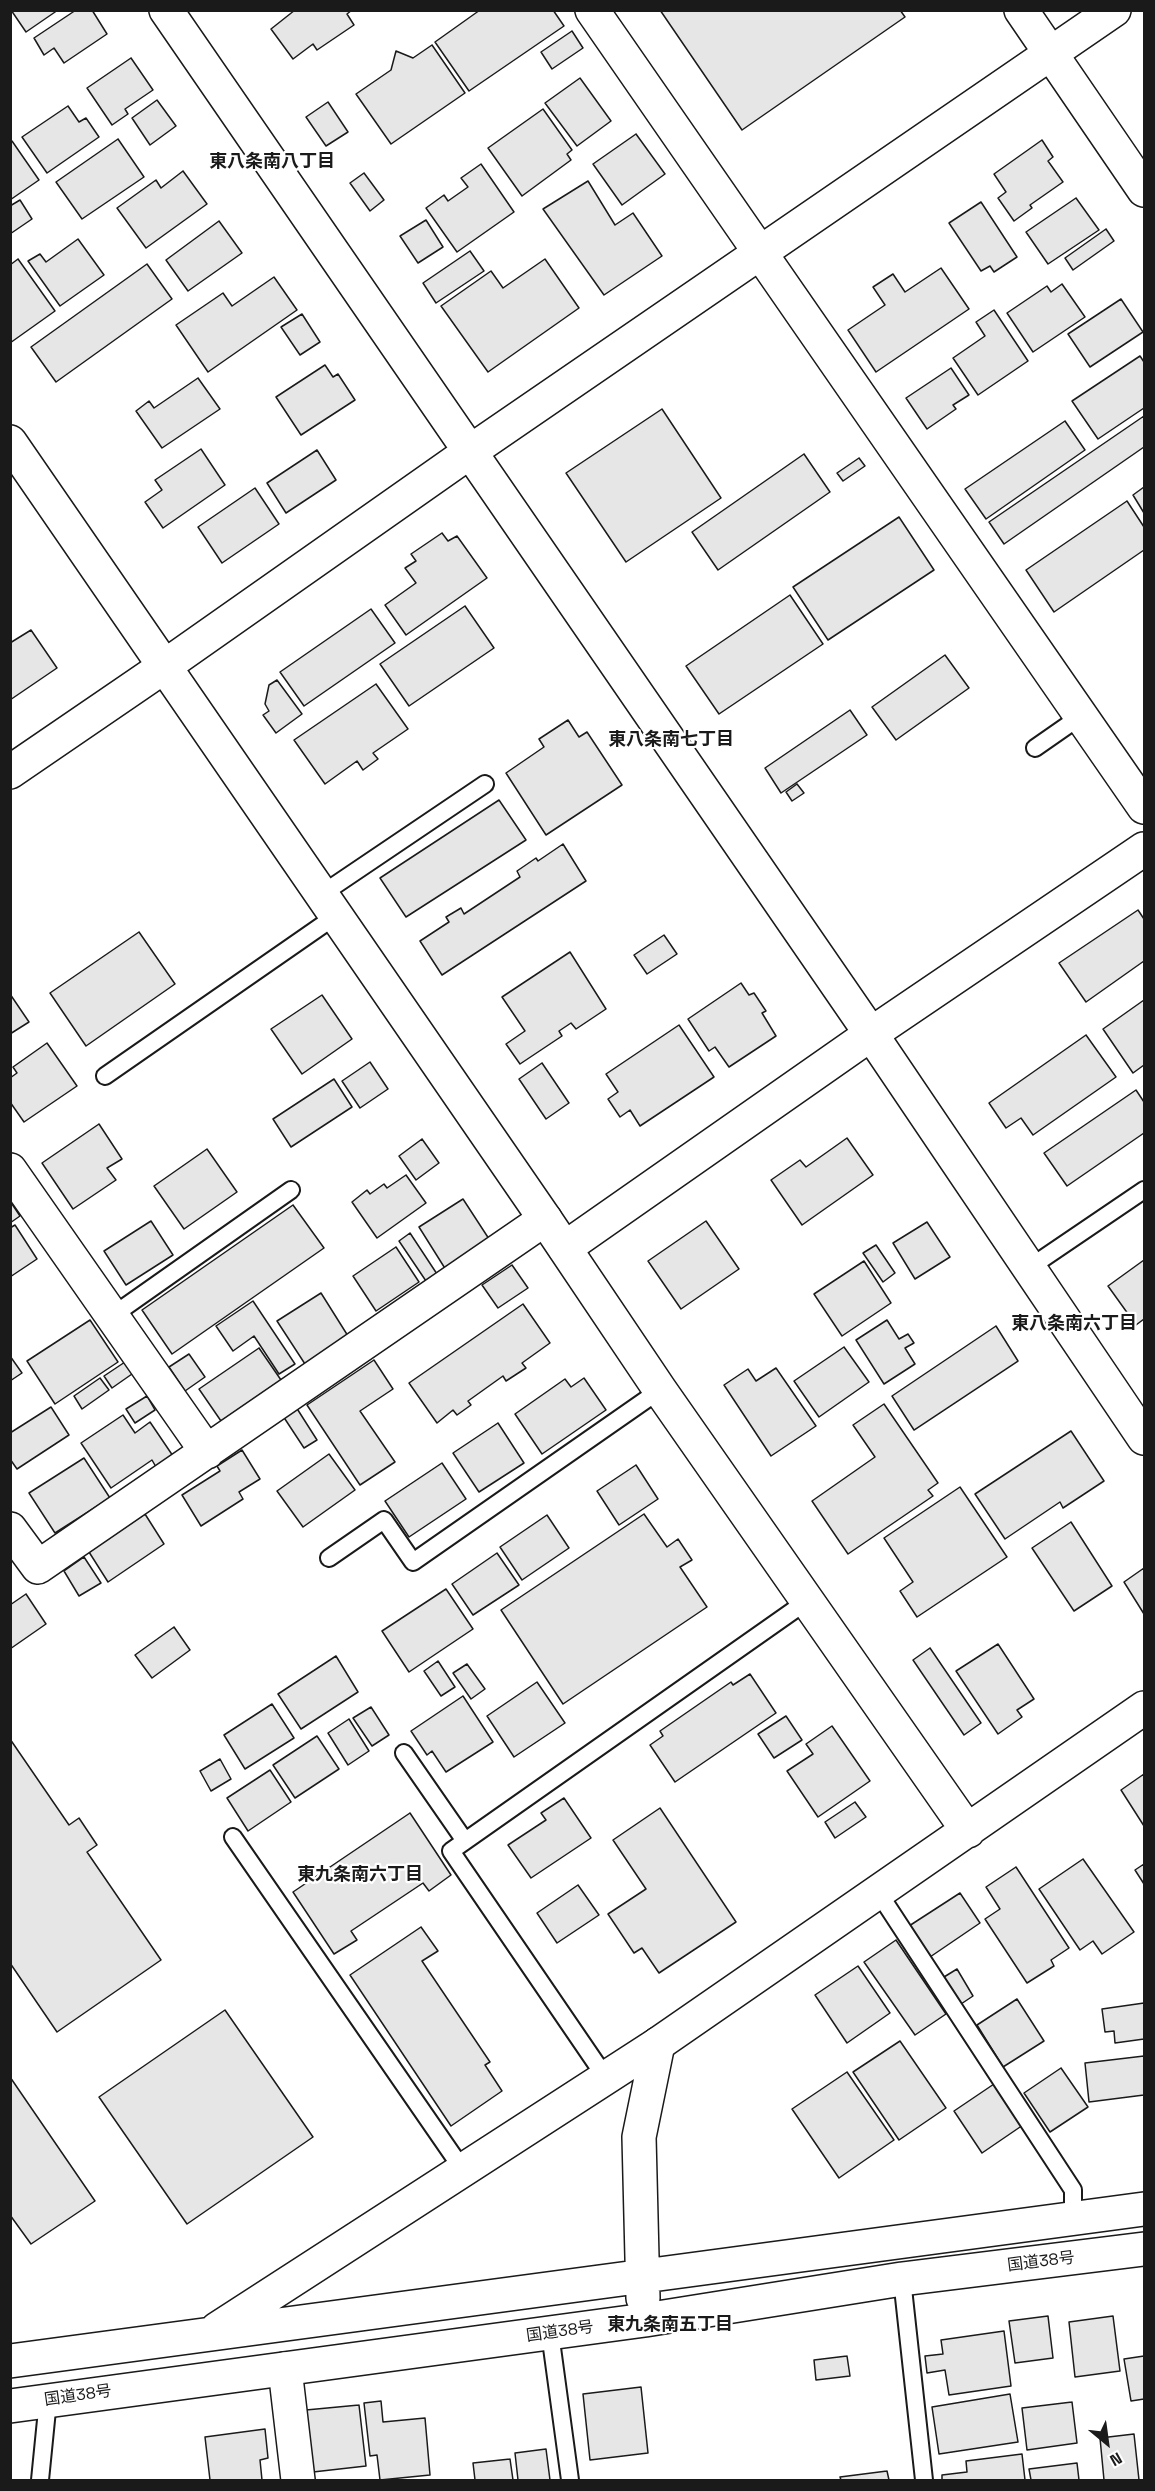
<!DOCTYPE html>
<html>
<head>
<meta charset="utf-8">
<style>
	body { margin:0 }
	#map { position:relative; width:1155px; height:2491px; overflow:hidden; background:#fff; font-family:"Space Grotesk",sans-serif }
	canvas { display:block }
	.frame { position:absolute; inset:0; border:12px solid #1a1a1a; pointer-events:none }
	.north { position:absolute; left:1077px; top:2413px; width:60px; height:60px; -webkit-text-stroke:4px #fff; paint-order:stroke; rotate:151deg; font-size:16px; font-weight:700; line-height:24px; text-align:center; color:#1a1a1a }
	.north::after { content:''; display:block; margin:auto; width:21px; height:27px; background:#1a1a1a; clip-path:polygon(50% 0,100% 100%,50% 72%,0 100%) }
</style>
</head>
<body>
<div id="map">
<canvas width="1155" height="2491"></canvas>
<div class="frame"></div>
<div class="north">N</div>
</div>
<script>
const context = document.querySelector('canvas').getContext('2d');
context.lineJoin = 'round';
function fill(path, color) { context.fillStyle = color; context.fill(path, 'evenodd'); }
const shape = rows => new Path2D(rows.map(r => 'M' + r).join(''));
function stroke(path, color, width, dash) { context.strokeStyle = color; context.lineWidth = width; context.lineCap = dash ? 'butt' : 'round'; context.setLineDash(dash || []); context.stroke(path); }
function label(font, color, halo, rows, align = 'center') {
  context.font = font + ' "Space Grotesk","Noto Sans JP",sans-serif'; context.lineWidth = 4.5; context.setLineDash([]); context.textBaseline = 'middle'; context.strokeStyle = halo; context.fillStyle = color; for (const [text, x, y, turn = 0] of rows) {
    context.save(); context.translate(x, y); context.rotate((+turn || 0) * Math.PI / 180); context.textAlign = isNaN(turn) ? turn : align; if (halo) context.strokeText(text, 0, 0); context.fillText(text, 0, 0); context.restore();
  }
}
const building = shape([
	[11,10,58,10,26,32,11,10],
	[76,10,92,10,107,34,64,63,54,48,44,55,34,38,76,10],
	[295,10,352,10,347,14,354,25,317,50,313,44,293,59,271,29,295,10],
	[480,10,553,10,564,26,469,91,435,42,480,10],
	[660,10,900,10,905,17,742,130,660,10],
	[572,31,583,48,552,69,541,52,572,31],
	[432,45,465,93,391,144,356,94,391,70,396,51,413,58,432,45],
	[131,58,153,90,125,109,128,114,112,125,87,88,131,58],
	[580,78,611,121,577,146,545,103,580,78],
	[157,100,176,126,150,145,132,118,157,100],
	[328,102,348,132,326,146,306,117,328,102],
	[68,106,79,122,86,118,99,137,47,173,22,137,68,106],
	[543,109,572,150,567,154,571,160,522,196,488,148,543,109],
	[636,134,665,174,622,205,593,164,636,134],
	[118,139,144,177,82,219,56,182,118,139],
	[1042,140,1053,157,1048,161,1063,182,1030,205,1032,208,1014,221,998,198,1006,192,994,174,1042,140],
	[12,141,39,180,10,200,10,142,12,141],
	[481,164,514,212,457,252,426,208,444,195,448,201,468,187,461,178,481,164],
	[183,171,207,204,146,248,117,208,156,180,161,188,183,171],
	[364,173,384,200,370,211,350,183,364,173],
	[588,181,615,225,633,213,662,256,604,295,543,209,588,181],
	[1076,198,1099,230,1048,264,1026,232,1076,198],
	[20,200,32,219,10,234,10,206,20,200],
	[981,202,1017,257,994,272,990,266,981,271,949,223,981,202],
	[426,220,443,247,418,263,400,236,426,220],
	[219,221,242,253,188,291,166,260,219,221],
	[1106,229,1114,241,1073,270,1065,258,1106,229],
	[78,239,104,275,60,306,28,261,40,254,46,262,78,239],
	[470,251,484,271,436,303,423,283,470,251],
	[18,259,55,311,10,343,10,265,18,259],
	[545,259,579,308,488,372,441,306,491,271,503,288,545,259],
	[147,264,172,299,56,382,31,347,147,264],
	[941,268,969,309,876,372,848,330,885,305,873,287,893,274,905,292,941,268],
	[274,277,297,310,208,372,176,325,223,293,232,306,274,277],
	[1062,284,1085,317,1033,352,1007,313,1047,286,1051,292,1062,284],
	[1121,299,1143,332,1090,367,1068,334,1121,299],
	[994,310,1028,361,978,395,953,358,985,336,976,322,994,310],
	[302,314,320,342,300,355,281,327,302,314],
	[1140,356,1144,362,1144,408,1098,439,1072,401,1140,356],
	[325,365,333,377,338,374,355,400,301,435,276,397,325,365],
	[951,368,969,395,953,405,956,409,927,429,906,398,951,368],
	[198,378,220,409,162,448,136,411,149,401,154,408,198,378],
	[662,409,721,498,626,562,566,473,662,409],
	[1144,416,1144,447,1004,544,989,522,1144,416],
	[1065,421,1085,450,986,519,965,489,1065,421],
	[201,449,225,485,163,528,145,502,162,490,155,480,201,449],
	[317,450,336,480,286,513,267,483,317,450],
	[804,454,830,492,718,570,692,532,804,454],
	[859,458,865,466,843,481,837,473,859,458],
	[1144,487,1144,513,1133,495,1144,487],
	[255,488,279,524,222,563,198,527,255,488],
	[1127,501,1144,527,1144,550,1054,612,1026,570,1127,501],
	[899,517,934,570,828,640,793,587,899,517],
	[442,533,448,541,457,536,487,578,406,635,385,605,416,583,405,568,416,561,411,554,442,533],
	[790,595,823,644,719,714,686,666,790,595],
	[465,606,494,648,409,706,380,664,465,606],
	[371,609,395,643,304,706,280,672,371,609],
	[31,630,57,668,10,700,10,643,31,630],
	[945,655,969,688,896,740,872,707,945,655],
	[277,680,302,714,276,733,263,715,269,711,265,704,269,685,277,680],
	[376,684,408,729,373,753,378,759,363,770,357,761,325,784,294,740,376,684],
	[850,710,867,735,781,793,765,768,850,710],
	[568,720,579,737,587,732,622,785,546,835,506,773,544,747,539,739,568,720],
	[797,784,804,793,792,801,786,792,797,784],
	[499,800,526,840,406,917,380,878,499,800],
	[563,844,586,881,442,975,420,941,449,922,446,917,461,908,464,914,520,877,517,871,536,858,538,861,563,844],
	[1138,910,1144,919,1144,961,1086,1002,1059,963,1138,910],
	[139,932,175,984,86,1046,50,993,139,932],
	[664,935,677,954,647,974,634,955,664,935],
	[570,952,606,1009,576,1029,571,1023,559,1031,562,1036,520,1064,506,1044,525,1031,502,997,570,952],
	[741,983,749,995,754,993,766,1011,762,1013,776,1036,729,1067,715,1047,709,1051,688,1019,741,983],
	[10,994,29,1022,10,1034,10,994],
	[322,995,352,1039,302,1074,271,1029,322,995],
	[1144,1000,1144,1065,1133,1073,1103,1029,1144,1000],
	[679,1025,714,1077,640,1126,630,1110,620,1117,608,1099,618,1092,606,1074,679,1025],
	[1086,1035,1116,1077,1033,1135,1021,1118,1006,1128,989,1103,1086,1035],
	[47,1043,77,1086,24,1122,10,1102,10,1078,17,1073,13,1067,47,1043],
	[370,1062,388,1089,360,1108,342,1081,370,1062],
	[542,1063,569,1103,546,1119,519,1079,542,1063],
	[334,1079,352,1107,291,1147,273,1119,334,1079],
	[1136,1090,1144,1102,1144,1133,1067,1186,1044,1153,1136,1090],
	[99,1124,122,1159,107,1168,116,1180,73,1209,42,1163,99,1124],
	[847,1138,873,1175,802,1225,771,1180,800,1160,806,1167,847,1138],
	[422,1139,439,1163,416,1180,399,1156,422,1139],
	[207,1149,237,1192,184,1229,154,1186,207,1149],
	[406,1175,426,1203,377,1238,352,1202,367,1190,370,1194,384,1184,387,1188,406,1175],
	[463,1199,491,1242,446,1270,419,1227,463,1199],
	[10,1201,20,1216,10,1223,10,1201],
	[293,1205,324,1248,172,1354,142,1310,293,1205],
	[151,1221,173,1255,126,1285,104,1251,151,1221],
	[706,1221,739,1269,681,1309,648,1261,706,1221],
	[927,1222,950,1257,915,1279,893,1243,927,1222],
	[15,1225,37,1259,10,1277,10,1228,15,1225],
	[410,1233,437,1274,426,1281,399,1241,410,1233],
	[876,1245,895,1273,883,1282,863,1253,876,1245],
	[396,1247,419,1282,376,1311,353,1276,396,1247],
	[1144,1260,1144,1319,1136,1325,1108,1286,1144,1260],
	[864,1261,891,1303,842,1336,814,1294,864,1261],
	[512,1265,528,1288,498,1308,482,1285,512,1265],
	[321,1293,348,1336,305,1364,277,1321,321,1293],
	[253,1301,295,1364,279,1374,254,1336,233,1351,216,1326,253,1301],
	[523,1304,550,1343,522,1363,526,1368,506,1381,503,1376,468,1401,471,1405,457,1415,453,1410,437,1423,409,1383,523,1304],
	[90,1320,118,1362,55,1404,27,1361,90,1320],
	[887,1320,899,1339,908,1334,914,1343,905,1348,915,1364,884,1384,856,1340,887,1320],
	[996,1326,1018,1361,914,1430,892,1396,996,1326],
	[844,1347,869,1382,819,1417,794,1381,844,1347],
	[259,1348,281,1380,221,1421,199,1389,259,1348],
	[189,1354,205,1377,185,1391,169,1367,189,1354],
	[10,1356,22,1373,10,1381,10,1356],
	[134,1356,142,1367,112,1388,104,1376,134,1356],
	[374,1360,393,1389,360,1411,395,1462,360,1485,307,1405,374,1360],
	[776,1368,816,1426,771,1456,724,1385,748,1369,756,1381,776,1368],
	[100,1378,109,1390,82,1409,74,1396,100,1378],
	[584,1378,606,1410,542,1454,515,1414,565,1379,571,1387,584,1378],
	[147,1396,155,1410,135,1423,126,1409,147,1396],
	[884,1404,938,1483,928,1490,933,1496,848,1554,812,1501,875,1457,853,1425,884,1404],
	[51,1407,69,1435,17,1469,10,1459,10,1433,51,1407],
	[296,1407,317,1440,304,1448,283,1416,296,1407],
	[123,1415,135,1433,150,1422,173,1456,156,1467,152,1460,111,1488,81,1443,123,1415],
	[498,1423,524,1463,479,1492,453,1453,498,1423],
	[1071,1431,1104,1481,1063,1508,1060,1502,1005,1539,975,1494,1071,1431],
	[242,1450,260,1479,239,1492,243,1499,201,1526,182,1495,220,1471,217,1466,242,1450],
	[329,1454,355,1490,303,1527,277,1491,329,1454],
	[84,1458,110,1498,55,1533,29,1493,84,1458],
	[442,1463,466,1499,409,1537,385,1501,442,1463],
	[636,1465,658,1499,619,1525,597,1491,636,1465],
	[960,1487,1007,1557,917,1617,900,1591,913,1582,884,1538,960,1487],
	[145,1514,164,1544,108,1582,89,1552,145,1514],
	[644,1514,667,1547,678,1539,692,1560,680,1567,707,1607,563,1704,501,1610,644,1514],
	[547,1515,569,1548,522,1580,500,1547,547,1515],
	[1071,1522,1112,1586,1074,1611,1032,1548,1071,1522],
	[497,1553,519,1585,473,1615,452,1584,497,1553],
	[84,1557,101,1583,79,1596,64,1571,84,1557],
	[1144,1568,1144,1614,1124,1582,1144,1568],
	[446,1589,473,1629,409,1672,382,1631,446,1589],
	[26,1594,46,1624,10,1649,10,1605,26,1594],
	[174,1627,190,1650,152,1678,135,1655,174,1627],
	[998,1644,1034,1699,1017,1710,1022,1717,998,1734,956,1671,998,1644],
	[930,1648,981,1723,964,1735,913,1660,930,1648],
	[336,1656,358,1692,301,1729,278,1694,336,1656],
	[438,1661,455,1687,441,1696,424,1671,438,1661],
	[467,1664,485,1689,471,1699,453,1673,467,1664],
	[750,1674,776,1713,675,1782,650,1745,663,1736,660,1731,731,1682,733,1685,750,1674],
	[537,1682,565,1723,514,1757,487,1716,537,1682],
	[463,1696,493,1742,446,1772,432,1751,427,1755,411,1731,463,1696],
	[272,1704,294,1738,245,1769,224,1735,272,1704],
	[371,1707,389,1735,372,1746,353,1718,371,1707],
	[786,1716,802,1740,774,1758,758,1734,786,1716],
	[349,1719,369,1751,348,1765,328,1733,349,1719],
	[832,1726,870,1781,818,1817,787,1771,813,1754,806,1744,832,1726],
	[317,1736,339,1769,295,1798,273,1765,317,1736],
	[10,1739,69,1825,79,1818,97,1845,87,1852,161,1960,57,2032,10,1963,10,1739],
	[220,1759,231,1779,211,1791,200,1771,220,1759],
	[270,1770,291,1802,248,1831,227,1798,270,1770],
	[1144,1774,1144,1826,1121,1790,1144,1774],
	[564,1798,591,1838,531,1878,508,1845,546,1820,541,1813,564,1798],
	[855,1802,866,1817,835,1838,825,1822,855,1802],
	[660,1808,736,1922,659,1973,642,1948,634,1953,608,1914,646,1889,613,1840,660,1808],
	[410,1813,451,1875,429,1891,423,1883,351,1931,357,1940,334,1954,293,1892,410,1813],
	[1083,1859,1134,1932,1102,1954,1093,1941,1080,1950,1039,1889,1083,1859],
	[1144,1864,1144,1884,1135,1870,1144,1864],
	[1016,1867,1069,1948,1051,1960,1054,1966,1027,1983,985,1919,1000,1909,986,1887,1016,1867],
	[578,1885,599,1915,557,1943,537,1913,578,1885],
	[960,1893,980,1923,930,1957,909,1926,960,1893],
	[421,1927,438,1951,422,1961,490,2062,485,2065,502,2091,451,2126,350,1975,421,1927],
	[896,1940,946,2014,915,2035,864,1962,896,1940],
	[858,1966,890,2013,847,2043,815,1995,858,1966],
	[957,1969,973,1996,961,2004,944,1977,957,1969],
	[1017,1999,1044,2041,1003,2067,977,2025,1017,1999],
	[1144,2003,1144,2039,1115,2043,1114,2031,1105,2032,1102,2009,1144,2003],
	[225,2010,313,2137,187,2224,99,2097,225,2010],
	[900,2041,946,2108,899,2140,853,2072,900,2041],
	[1144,2056,1144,2095,1089,2102,1085,2063,1144,2056],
	[1061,2068,1088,2107,1050,2132,1024,2093,1061,2068],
	[847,2072,894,2140,839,2178,792,2109,847,2072],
	[10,2077,95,2201,31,2244,10,2215,10,2077],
	[994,2084,1023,2125,982,2153,954,2111,994,2084],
	[1048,2316,1053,2358,1015,2363,1009,2321,1048,2316],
	[1113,2316,1120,2371,1075,2377,1069,2322,1113,2316],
	[1004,2331,1011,2386,949,2395,945,2370,927,2373,925,2356,943,2354,941,2340,1004,2331],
	[847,2356,850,2376,816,2380,814,2360,847,2356],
	[1144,2356,1144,2399,1131,2401,1124,2359,1144,2356],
	[641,2387,648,2453,590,2460,583,2394,641,2387],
	[1010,2394,1018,2442,939,2454,932,2407,1010,2394],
	[381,2401,383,2422,425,2418,430,2475,380,2480,377,2455,370,2456,364,2403,381,2401],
	[1072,2402,1077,2443,1027,2450,1022,2408,1072,2402],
	[359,2405,366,2466,313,2472,306,2410,359,2405],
	[265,2429,268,2458,260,2460,262,2480,210,2480,205,2437,265,2429],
	[1134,2434,1139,2480,1104,2480,1100,2438,1134,2434],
	[546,2449,550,2480,518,2480,515,2453,546,2449],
	[1022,2454,1025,2480,942,2480,942,2475,967,2472,966,2461,1022,2454],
	[510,2459,513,2480,475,2480,473,2463,510,2459],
	[1077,2463,1079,2480,1031,2480,1029,2469,1077,2463],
	[887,2471,889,2480,841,2480,840,2477,887,2471]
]);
const lane = shape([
	[1035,748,1081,716],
	[322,894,485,784],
	[105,1076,337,915],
	[1029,1268,1144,1190],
	[112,1316,291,1190],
	[329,1558,384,1520,413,1562,660,1390],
	[404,1753,465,1841],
	[233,1837,463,2170],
	[878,1892,1073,2190,1073,2219],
	[606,2078,451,1851,807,1601],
	[902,2279,924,2480],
	[550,2333,570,2480],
	[40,2480,48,2400]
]);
const street = shape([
	[166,10,871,1034,1144,1438],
	[592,10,1144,807],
	[1021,10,1144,190],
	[10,772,165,666,471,451,1114,10],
	[10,1170,207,1452],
	[565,1248,871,1034,1144,849],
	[10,1529,38,1567,545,1219],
	[285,2369,298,2480]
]);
const secondary = shape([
	[10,442,545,1219,660,1390,968,1831],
	[658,2044,1144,1708]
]);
const highway = shape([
	[643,2298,639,2137,658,2044],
	[217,2329,658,2044],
	[10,2361,1144,2209],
	[10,2406,645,2320,902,2279,1144,2249]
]);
const streetNames = [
	["国道38号",1041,2262,-7],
	["国道38号",560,2332,-8],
	["国道38号",78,2396,-8]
];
const neighbourhoodNames = [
	["東八条南八丁目",272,162],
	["東八条南七丁目",671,740],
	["東八条南六丁目",1074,1324],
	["東九条南六丁目",360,1875],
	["東九条南五丁目",670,2325]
];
fill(building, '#e6e6e6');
stroke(building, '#1a1a1a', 1.5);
stroke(lane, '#1a1a1a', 20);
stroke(street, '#1a1a1a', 36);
stroke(secondary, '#1a1a1a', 36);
stroke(highway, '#1a1a1a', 36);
stroke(lane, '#fff', 16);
stroke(street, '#fff', 33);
stroke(secondary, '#fff', 33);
stroke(highway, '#fff', 33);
label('16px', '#1a1a1a', '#fff', streetNames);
label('bold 18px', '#1a1a1a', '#fff', neighbourhoodNames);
</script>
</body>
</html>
